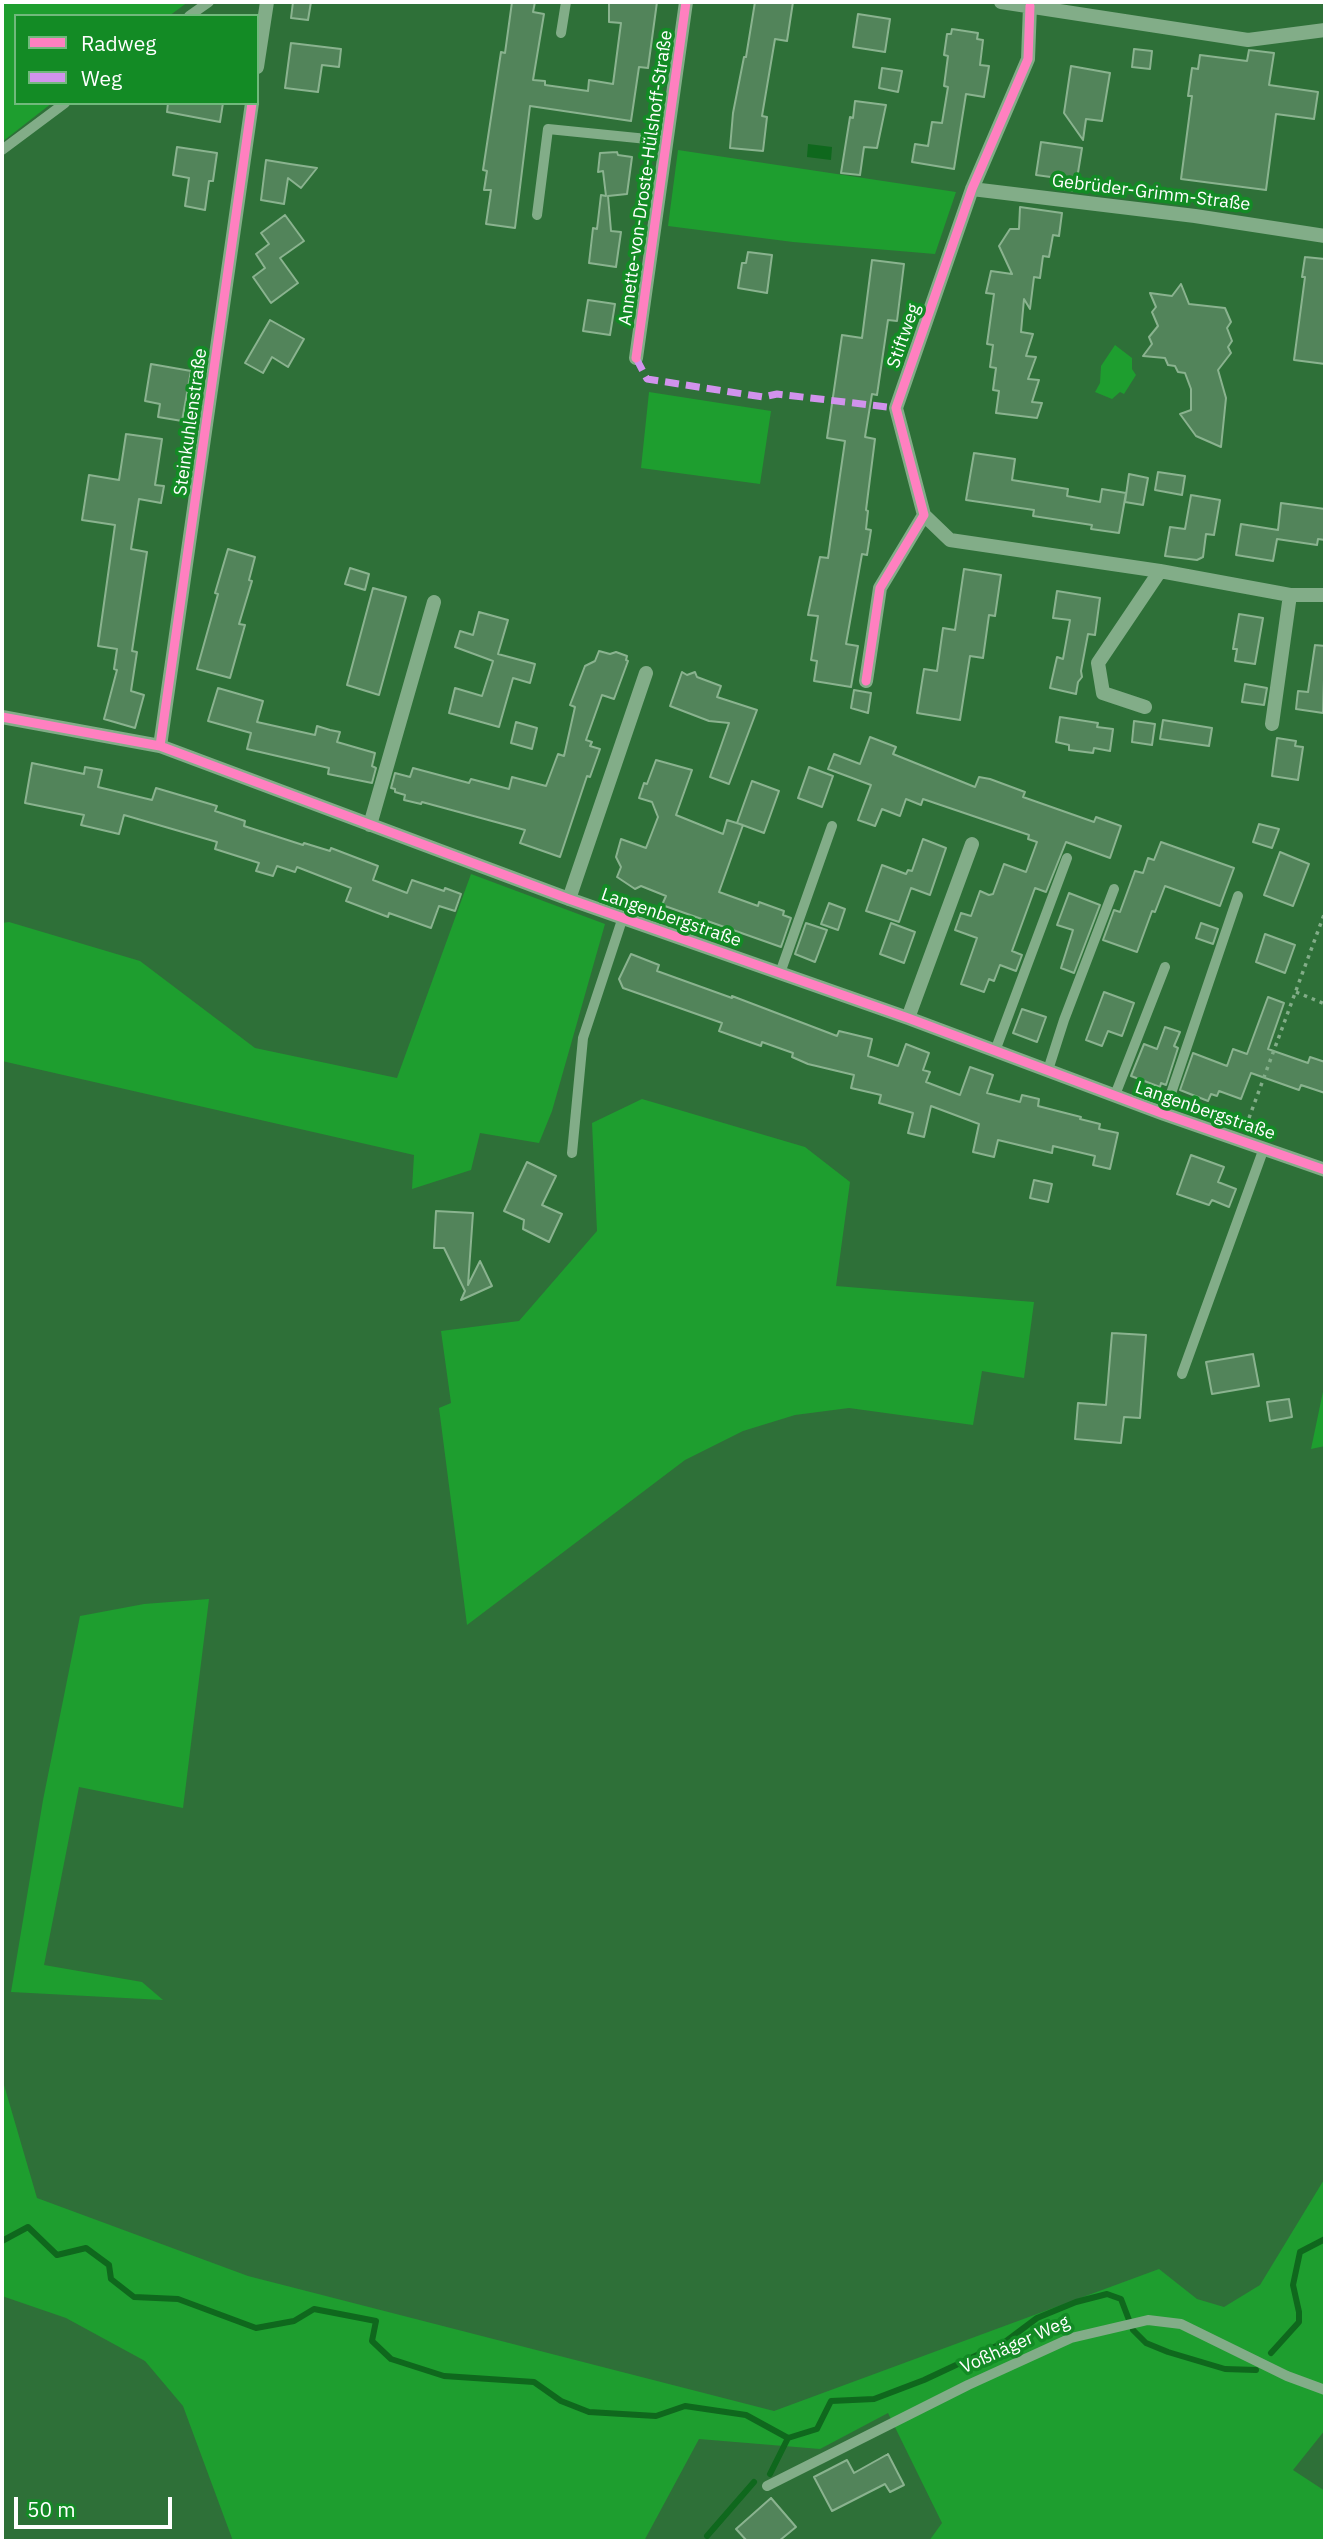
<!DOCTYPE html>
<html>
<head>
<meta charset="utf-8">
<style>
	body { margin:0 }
	#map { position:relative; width:1327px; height:2543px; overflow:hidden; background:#2e7038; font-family:"IBM Plex Sans",sans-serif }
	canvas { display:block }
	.frame { position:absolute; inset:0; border:4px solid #fff; pointer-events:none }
	.legend { position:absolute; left:14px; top:14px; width:245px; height:91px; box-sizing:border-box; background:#138b25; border:2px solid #71b97c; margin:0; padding:9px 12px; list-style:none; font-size:21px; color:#fff }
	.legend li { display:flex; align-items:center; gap:14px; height:35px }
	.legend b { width:35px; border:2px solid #71b97c }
	.scale { position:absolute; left:14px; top:2497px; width:158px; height:32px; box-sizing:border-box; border:4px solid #fff; border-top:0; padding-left:9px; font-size:21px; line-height:24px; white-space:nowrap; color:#fff; -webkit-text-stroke:5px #138b25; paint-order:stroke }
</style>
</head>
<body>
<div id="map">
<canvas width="1327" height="2543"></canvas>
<div class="frame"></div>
<ul class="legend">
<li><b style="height:9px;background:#ff80c0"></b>Radweg</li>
<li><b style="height:9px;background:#d193ec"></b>Weg</li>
</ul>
<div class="scale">50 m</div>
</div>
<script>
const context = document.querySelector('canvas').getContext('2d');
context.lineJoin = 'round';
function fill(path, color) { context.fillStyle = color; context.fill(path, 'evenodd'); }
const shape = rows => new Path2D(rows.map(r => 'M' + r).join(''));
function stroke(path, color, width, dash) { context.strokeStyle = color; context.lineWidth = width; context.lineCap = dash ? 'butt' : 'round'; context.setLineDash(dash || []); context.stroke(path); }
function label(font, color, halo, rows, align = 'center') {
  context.font = font + ' "IBM Plex Sans",sans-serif'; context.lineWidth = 7; context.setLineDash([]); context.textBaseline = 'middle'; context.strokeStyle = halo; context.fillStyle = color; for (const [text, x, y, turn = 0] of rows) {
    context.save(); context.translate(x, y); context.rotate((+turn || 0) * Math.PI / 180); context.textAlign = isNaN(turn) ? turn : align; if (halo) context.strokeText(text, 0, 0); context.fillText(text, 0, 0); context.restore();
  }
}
const green = shape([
	[2,2,188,2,169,16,16,16,16,103,52,103,2,142],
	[678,150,956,192,935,254,793,242,668,226],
	[1115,345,1132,358,1132,369,1136,375,1124,394,1120,392,1112,399,1095,392,1100,383,1101,366],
	[649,392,771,411,760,484,641,468],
	[471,874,605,924,552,1111,539,1143,480,1133,471,1170,412,1189,414,1155,2,1061,2,923,9,922,140,961,255,1048,397,1078],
	[642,1099,805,1147,850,1182,836,1286,1034,1302,1024,1378,982,1371,973,1425,849,1408,795,1415,743,1431,685,1460,467,1625,439,1408,451,1403,441,1331,519,1321,597,1231,592,1123],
	[1325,1382,1325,1446,1311,1449],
	[209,1599,183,1808,79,1787,44,1965,142,1982,163,2000,11,1992,43,1800,80,1616,144,1604],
	[2,2078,37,2198,248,2276,774,2411,1159,2269,1197,2299,1224,2307,1260,2285,1325,2178,1325,2430,1293,2470,1325,2491,1325,2541,929,2541,942,2523,888,2413,820,2449,699,2439,644,2541,233,2541,183,2406,145,2361,66,2318,2,2296]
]);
const water = shape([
	[808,144,832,147,831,160,807,157]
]);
const stream = shape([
	[2,2241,28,2227,57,2255,86,2248,109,2265,111,2279,134,2297,178,2299,256,2328,294,2321,314,2309,376,2321,372,2341,391,2359,444,2376,534,2382,561,2401,589,2412,656,2416,685,2406,746,2415,788,2438,817,2429,831,2401,874,2399,924,2380,1005,2342,1037,2318,1076,2302,1107,2294,1121,2299,1129,2320],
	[1133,2330,1146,2343,1168,2352,1225,2369,1256,2370],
	[1271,2353,1299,2322,1299,2312,1293,2285,1300,2252,1325,2239],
	[770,2474,788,2438],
	[707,2536,754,2482]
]);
const building = shape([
	[293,2,311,2,308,20,291,18,293,2],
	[512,2,535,2,533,12,544,14,533,80,545,81,545,85,588,91,589,80,613,84,621,23,609,22,609,2,657,2,648,68,639,67,631,121,530,106,515,228,486,224,491,190,484,190,487,171,483,170,501,52,505,53,512,2],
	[755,2,793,2,787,41,775,39,762,116,767,117,763,151,730,148,733,113,744,57,746,57,755,2],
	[858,14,890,19,885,52,853,47,858,14],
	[952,29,978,33,977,39,983,40,980,65,989,66,984,97,966,94,954,169,912,162,915,144,928,146,932,122,942,123,948,87,944,86,948,56,944,55,947,34,951,34,952,29],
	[291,43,341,49,339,67,322,65,318,92,285,88,291,43],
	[1134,49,1152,51,1150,69,1132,67,1134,49],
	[1249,50,1274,53,1269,85,1318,92,1314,119,1276,114,1266,190,1181,179,1192,96,1188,96,1192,68,1198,69,1200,55,1247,61,1249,50],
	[1071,66,1110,73,1102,121,1086,119,1083,140,1064,113,1071,66],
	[882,68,902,71,898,92,879,88,882,68],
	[855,101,886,105,877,148,864,147,860,175,841,173,850,117,853,118,855,101],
	[168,103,223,103,220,122,167,112,168,103],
	[1041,142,1082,148,1075,191,1057,188,1058,178,1036,175,1041,142],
	[177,147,217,153,213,181,209,181,205,210,185,206,189,178,173,175,177,147],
	[617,152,618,155,632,157,627,194,608,196,611,231,621,232,616,267,589,263,593,228,597,229,601,195,606,196,603,171,598,172,600,153,617,152],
	[266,160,290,164,317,168,301,188,288,178,284,204,261,200,266,160],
	[1020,207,1062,213,1059,236,1053,235,1049,257,1043,256,1040,278,1034,277,1030,309,1024,299,1021,332,1033,334,1026,356,1036,357,1028,379,1039,380,1032,402,1042,403,1037,418,996,413,999,391,993,390,996,368,990,367,993,345,987,344,994,294,986,293,991,271,1012,274,999,246,1010,229,1019,229,1020,207],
	[285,215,304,241,280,258,298,283,271,303,253,277,265,268,256,254,269,244,261,233,285,215],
	[748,252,772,255,767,293,738,288,742,263,746,263,748,252],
	[1305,257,1325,259,1325,364,1294,360,1305,277,1302,277,1305,257],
	[872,260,904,264,897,321,888,320,877,395,872,394,865,437,875,439,866,510,868,511,866,529,871,530,867,555,862,554,846,644,858,646,851,687,814,681,817,661,811,660,818,616,808,615,820,557,828,558,845,441,827,438,842,335,862,338,872,260],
	[1181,284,1189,304,1225,308,1231,322,1227,328,1232,341,1228,347,1231,353,1218,370,1226,398,1221,447,1196,436,1180,414,1191,410,1191,389,1185,373,1178,372,1175,366,1168,365,1165,358,1143,356,1152,344,1149,337,1158,326,1152,312,1156,307,1150,293,1172,296,1181,284],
	[588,300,615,304,610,335,583,331,588,300],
	[270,320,304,339,288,367,272,357,263,373,245,363,270,320],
	[151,364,191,371,182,421,158,417,160,404,145,401,151,364],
	[126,434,162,439,155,485,164,486,161,503,139,499,131,549,147,552,132,651,137,652,131,691,144,695,135,728,104,719,117,670,114,669,117,649,98,646,115,525,82,520,89,475,119,480,126,434],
	[974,453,1015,459,1012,480,1068,489,1067,496,1100,502,1102,489,1126,493,1119,533,1091,529,1092,525,1033,516,1034,510,966,500,974,453],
	[1158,472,1185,476,1182,495,1155,490,1158,472],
	[1129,474,1148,478,1143,505,1125,502,1129,474],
	[1191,495,1220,500,1214,535,1206,534,1203,557,1197,560,1165,556,1170,527,1185,529,1191,495],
	[1281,503,1325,509,1325,540,1318,539,1317,545,1277,539,1273,561,1236,555,1241,524,1278,530,1281,503],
	[228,549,255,557,249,580,252,581,239,624,245,625,230,678,197,669,218,594,215,593,228,549],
	[350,568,369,574,365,590,345,584,350,568],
	[964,569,1001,575,995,616,989,615,983,658,970,656,960,720,917,713,924,669,937,671,943,628,955,630,964,569],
	[373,588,406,597,379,695,347,685,373,588],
	[1057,591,1100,598,1095,635,1088,634,1081,671,1082,677,1078,682,1076,694,1050,688,1057,657,1063,659,1070,620,1053,618,1057,591],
	[479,612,508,620,498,654,535,664,530,683,513,678,499,727,449,713,455,688,482,696,493,661,455,647,460,631,473,635,479,612],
	[1239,614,1263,618,1255,664,1235,661,1237,649,1233,649,1239,614],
	[1315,645,1325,646,1323,713,1296,709,1298,691,1308,692,1315,645],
	[599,651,610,654,616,652,627,656,626,660,628,661,614,699,602,695,586,740,592,742,590,746,600,749,590,777,587,776,560,857,520,843,525,830,422,802,421,804,404,800,405,795,395,792,395,789,391,788,395,773,410,777,413,768,469,783,471,779,509,789,512,777,546,786,558,754,564,756,575,707,570,705,585,666,595,661,599,651],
	[682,672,687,675,695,672,697,677,721,686,717,697,757,710,729,784,710,777,729,723,709,721,670,706,682,672],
	[1245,684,1267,688,1264,705,1242,702,1245,684],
	[218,688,263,701,257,722,315,735,317,726,330,730,340,732,337,742,375,753,372,766,376,768,372,783,328,774,329,768,247,749,251,733,208,721,218,688],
	[854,690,871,693,868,713,851,708,854,690],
	[1060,717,1098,723,1097,727,1113,729,1110,751,1094,748,1093,753,1069,750,1069,745,1056,742,1060,717],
	[1163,720,1212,728,1209,746,1160,739,1163,720],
	[1134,721,1155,724,1152,745,1132,742,1134,721],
	[516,722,537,728,532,749,511,743,516,722],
	[870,737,896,747,893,754,975,787,979,777,990,779,1025,792,1023,797,1094,822,1096,817,1121,826,1110,858,1066,842,1046,892,1035,888,1012,951,1022,955,1016,971,1000,965,994,981,989,979,984,992,961,984,977,938,955,930,961,913,971,916,980,891,989,895,993,894,1004,864,1026,872,1037,842,1028,839,1029,835,923,799,921,805,906,799,900,816,882,809,875,826,858,820,871,785,828,769,834,754,860,764,870,737],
	[1277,738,1296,741,1295,746,1303,747,1298,780,1272,776,1277,738],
	[656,760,692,770,676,815,723,834,727,820,743,825,719,892,758,906,759,902,784,911,783,915,791,918,781,947,662,905,666,896,641,886,635,889,617,877,621,867,616,857,621,839,646,848,658,817,652,802,639,798,644,783,647,784,656,760],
	[32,763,84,774,85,767,102,770,98,787,152,800,156,788,217,806,215,811,245,821,244,826,303,845,304,843,330,851,331,848,378,866,373,880,407,893,412,880,444,891,445,888,461,894,455,911,439,906,431,928,389,913,388,917,346,901,351,888,297,867,295,872,277,866,273,876,256,871,259,863,215,849,217,842,124,815,119,834,81,825,84,815,25,803,32,763],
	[809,767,833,776,822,807,798,798,809,767],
	[752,781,779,791,764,833,737,823,752,781],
	[1259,824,1279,829,1272,848,1253,842,1259,824],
	[923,839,946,848,930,895,911,888,899,922,866,911,882,865,906,874,908,870,912,871,923,839],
	[1161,842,1234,868,1220,906,1165,886,1155,912,1152,911,1137,952,1103,940,1114,910,1120,912,1135,871,1143,873,1148,858,1154,860,1161,842],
	[1280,852,1309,864,1293,906,1264,895,1280,852],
	[1069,893,1100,905,1074,973,1061,968,1073,930,1057,925,1069,893],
	[829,903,845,909,838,930,821,924,829,903],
	[806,923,827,930,815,962,795,954,806,923],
	[891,923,915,932,904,963,880,954,891,923],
	[1201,923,1218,929,1213,944,1196,938,1201,923],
	[1265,934,1295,945,1285,973,1256,962,1265,934],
	[631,954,659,965,657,971,732,998,732,996,837,1036,839,1031,872,1039,868,1056,898,1066,906,1044,929,1053,923,1070,930,1072,926,1082,960,1095,970,1067,993,1075,987,1093,1020,1102,1022,1095,1039,1099,1038,1106,1081,1117,1080,1119,1100,1124,1099,1129,1118,1133,1110,1169,1093,1165,1095,1156,1053,1146,1052,1153,998,1140,994,1157,973,1152,979,1124,931,1106,924,1137,908,1133,913,1113,879,1103,881,1095,851,1088,854,1075,808,1064,792,1057,793,1053,762,1042,761,1046,719,1031,722,1023,623,988,619,979,631,954],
	[1104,992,1134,1003,1122,1036,1108,1031,1102,1046,1086,1040,1104,992],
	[1268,997,1284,1003,1268,1049,1308,1063,1310,1057,1325,1062,1325,1093,1301,1085,1299,1090,1251,1073,1241,1099,1219,1091,1217,1096,1211,1094,1208,1101,1180,1090,1193,1053,1227,1066,1233,1049,1247,1054,1268,997],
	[1022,1009,1046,1017,1037,1042,1013,1033,1022,1009],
	[1165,1027,1180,1032,1174,1046,1178,1048,1166,1085,1161,1083,1160,1087,1131,1076,1144,1044,1157,1049,1165,1027],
	[1191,1155,1224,1167,1218,1182,1236,1189,1229,1207,1212,1200,1209,1205,1177,1194,1191,1155],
	[527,1162,556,1176,542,1205,562,1214,549,1242,523,1229,524,1220,504,1211,527,1162],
	[1034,1180,1052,1184,1048,1202,1030,1198,1034,1180],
	[436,1211,473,1213,468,1285,480,1261,492,1286,461,1300,465,1291,444,1248,434,1248,436,1211],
	[1112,1333,1146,1335,1140,1418,1124,1417,1121,1443,1075,1439,1078,1403,1106,1405,1112,1333],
	[1253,1354,1259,1386,1212,1394,1206,1362,1253,1354],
	[1289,1399,1292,1417,1270,1421,1267,1402,1289,1399],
	[888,2454,904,2485,890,2492,885,2484,832,2511,814,2477,847,2460,854,2473,888,2454],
	[771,2498,796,2527,779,2541,747,2541,736,2529,771,2498]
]);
const path = shape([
	[1296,992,1325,1004],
	[1246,1126,1325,912]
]);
const service = shape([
	[189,16,209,2],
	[561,33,566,2],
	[2,150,65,103],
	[537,215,548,129,667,141],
	[780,973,832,826],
	[995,1051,1067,858],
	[1048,1070,1064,1020,1114,889],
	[1115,1095,1165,967],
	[1164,1114,1238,896],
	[572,1153,583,1038,623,917],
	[1182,1374,1264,1148],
	[767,2486,968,2385,1071,2338,1148,2320,1181,2324,1287,2376,1325,2390]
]);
const minor = shape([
	[1001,2,1248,40,1325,30],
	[257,67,267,2],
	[972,189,1195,216,1325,236],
	[636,358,686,2],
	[924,515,950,540,1160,571,1290,595,1325,595],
	[866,681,880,588,924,515,896,408,972,189,1028,59,1030,6],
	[1145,707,1103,693,1098,663,1160,571],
	[2,717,160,746,569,899,908,1018,1164,1114,1325,1170],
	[1272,724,1290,595],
	[160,746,252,103],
	[370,825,434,602],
	[569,899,646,673],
	[908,1018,972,844]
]);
const quiet = shape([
	[636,358,647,379,763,397,777,394,896,408]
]);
const cycleway = shape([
	[636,358,686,2],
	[866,681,880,588,924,515,896,408,972,189,1028,59,1030,6],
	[2,717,160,746,569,899,908,1018,1164,1114,1325,1170],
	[160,746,252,103]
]);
const streetNames = [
	["Annette-von-Droste-Hülshoff-Straße",646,178,-82],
	["Gebrüder-Grimm-Straße",1151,193,7],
	["Stiftweg",904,336,-71],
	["Steinkuhlenstraße",191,422,-82],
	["Langenbergstraße",671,918,19],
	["Langenbergstraße",1205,1111,19],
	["Voßhäger Weg",1015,2345,-24]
];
fill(green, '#1e9e2f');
fill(water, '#0f681d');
stroke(stream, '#0f681d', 6);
fill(building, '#52845a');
stroke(building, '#8ab38f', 2);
stroke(path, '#82ad88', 3.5, [3.5, 5]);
stroke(service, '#82ad88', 10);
stroke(minor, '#82ad88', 14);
stroke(quiet, '#d193ec', 7, [14, 7]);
stroke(cycleway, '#ff80c0', 9);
label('18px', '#fff', '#138b25', streetNames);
</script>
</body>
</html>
